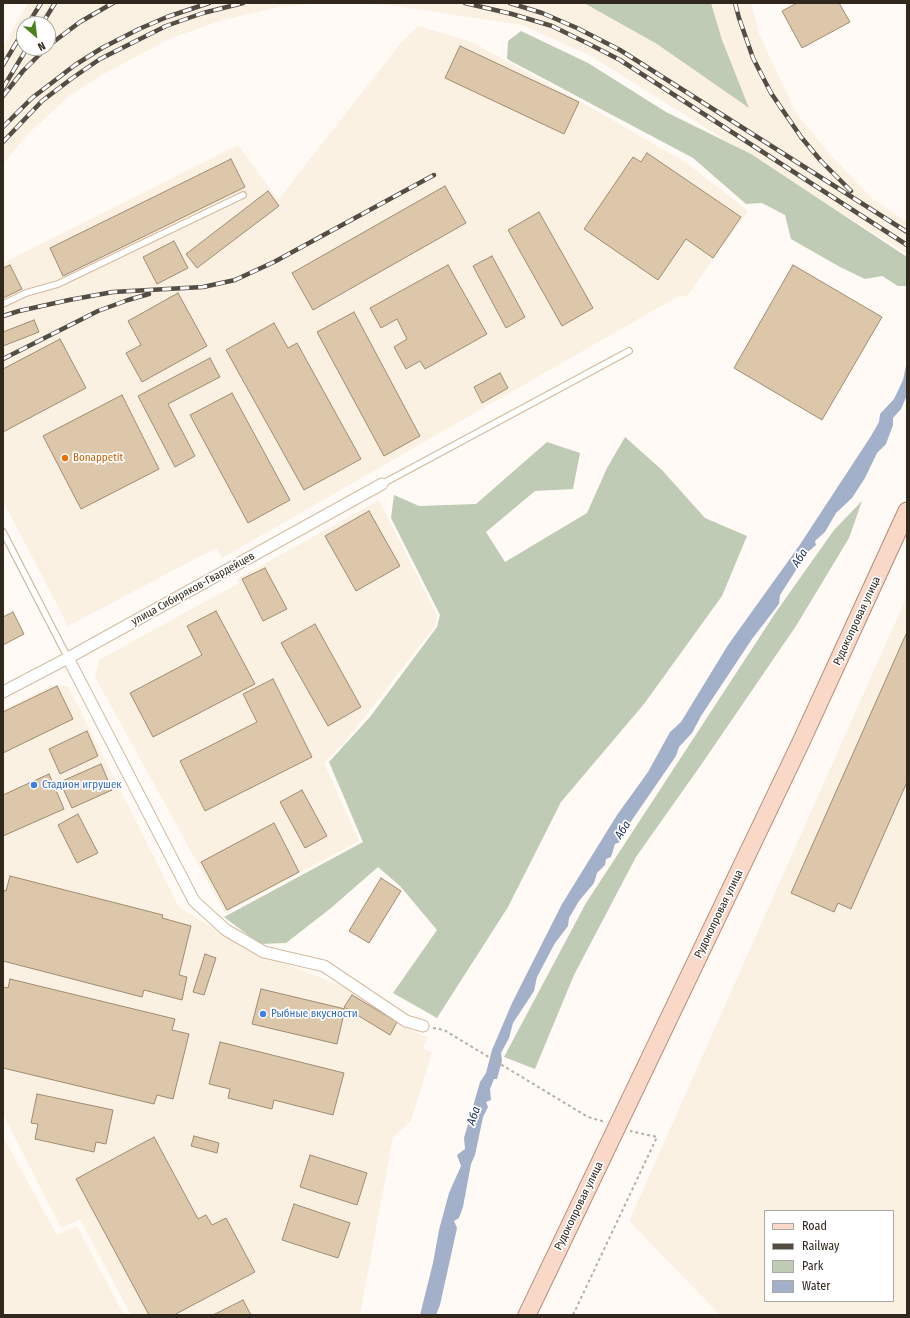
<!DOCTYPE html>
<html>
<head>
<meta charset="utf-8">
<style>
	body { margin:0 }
	#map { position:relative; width:910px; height:1318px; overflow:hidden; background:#fffaf5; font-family:"Fira Sans Condensed",sans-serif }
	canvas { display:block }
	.frame { position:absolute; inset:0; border:4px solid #30281d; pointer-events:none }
	.legend { position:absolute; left:764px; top:1210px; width:130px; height:92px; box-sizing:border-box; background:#fff; border:1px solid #aca9a5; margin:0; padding:5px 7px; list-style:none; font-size:12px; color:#30281d }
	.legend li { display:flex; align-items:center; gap:8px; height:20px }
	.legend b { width:20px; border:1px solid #aca9a5 }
	.north { position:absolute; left:16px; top:16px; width:40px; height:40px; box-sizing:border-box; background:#fff; border:1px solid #aca9a5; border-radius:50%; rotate:152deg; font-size:11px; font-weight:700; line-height:16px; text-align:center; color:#30281d }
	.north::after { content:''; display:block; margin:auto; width:14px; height:18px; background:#4a821c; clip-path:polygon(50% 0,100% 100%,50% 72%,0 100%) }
</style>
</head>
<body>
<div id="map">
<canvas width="910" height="1318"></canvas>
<div class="frame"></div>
<ul class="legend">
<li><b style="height:5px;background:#fad8c8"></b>Road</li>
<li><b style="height:5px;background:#544d43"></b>Railway</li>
<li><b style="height:11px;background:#c0cbb5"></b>Park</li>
<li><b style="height:11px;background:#a2b0ca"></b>Water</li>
</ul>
<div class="north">N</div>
</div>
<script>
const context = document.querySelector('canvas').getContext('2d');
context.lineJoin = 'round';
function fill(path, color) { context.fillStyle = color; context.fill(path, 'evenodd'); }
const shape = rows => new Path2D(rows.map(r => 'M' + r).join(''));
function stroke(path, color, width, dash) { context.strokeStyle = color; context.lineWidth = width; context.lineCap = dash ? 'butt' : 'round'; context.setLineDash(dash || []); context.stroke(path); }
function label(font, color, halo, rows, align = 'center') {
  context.font = font + ' "Fira Sans Condensed",sans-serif'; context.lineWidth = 3.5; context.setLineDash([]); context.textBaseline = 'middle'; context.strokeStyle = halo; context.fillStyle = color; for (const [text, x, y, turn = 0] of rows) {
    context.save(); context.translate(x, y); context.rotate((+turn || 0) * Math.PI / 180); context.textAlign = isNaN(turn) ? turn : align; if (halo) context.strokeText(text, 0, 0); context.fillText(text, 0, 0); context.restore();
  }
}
const built = shape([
	[28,3,322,3,279,7,222,20,169,39,100,76,69,96,28,134,3,164,3,46],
	[24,24,48,24,48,48,24,48],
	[354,3,751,3,759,34,796,113,832,157,873,199,907,222,907,254,591,56,522,25,389,5],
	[418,26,472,42,581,102,687,163,748,211,687,296,677,297,222,558,216,548,68,626,3,501,3,263,238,145,278,200,400,44],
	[379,500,437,615,435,626,345,742,324,763,359,841,225,913,95,677,99,660,239,583,237,579],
	[907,596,907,1315,720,1315,629,1221],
	[765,1211,893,1211,893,1301,765,1301],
	[51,686,68,686,179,907,248,949,352,990,411,1030,427,1037,423,1049,432,1052,411,1121,393,1137,360,1315,131,1315,80,1219,61,1228,3,1114,3,710],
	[3,1137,57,1235,77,1226,124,1315,3,1315]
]);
const green = shape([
	[584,3,711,3,722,40,749,108,657,44],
	[521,31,588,63,666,112,751,154,907,257,907,286,898,286,882,276,865,279,840,267,791,239,785,215,762,203,746,204,693,158,507,59,508,41],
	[625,437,662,470,705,518,747,536,722,596,644,704,561,802,508,907,437,1018,393,993,437,930,400,886,378,867,331,908,286,943,260,944,224,917,363,842,329,762,370,717,437,627,440,615,391,518,394,495,419,506,476,504,547,442,580,453,573,489,535,491,486,532,505,562,587,513,607,468],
	[862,501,849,538,796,626,701,765,636,857,574,975,535,1069,504,1057,586,903,776,612,834,530]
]);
const water = shape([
	[907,361,907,395,901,409,893,418,893,425,886,444,877,453,865,478,852,498,836,513,825,532,815,541,816,545,807,553,780,595,779,604,752,639,701,716,692,733,679,747,676,756,621,836,620,842,615,844,611,857,606,859,605,865,597,873,594,883,579,901,569,918,568,926,555,943,537,977,534,991,513,1023,509,1038,501,1053,502,1061,497,1079,494,1079,490,1089,491,1100,486,1102,488,1107,483,1117,475,1155,471,1164,463,1207,459,1218,454,1221,457,1228,440,1305,436,1315,420,1315,433,1263,439,1230,449,1193,461,1166,457,1155,465,1149,464,1138,480,1082,486,1073,492,1050,512,1003,562,904,617,815,648,772,670,732,681,722,728,645,799,546,871,436,879,422,880,414,894,399,903,380]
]);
const building = shape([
	[797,3,839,3,850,22,802,48,782,11,797,3],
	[460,46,579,102,564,134,445,78,460,46],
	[647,153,741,217,713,258,686,239,658,280,584,229,633,157,641,162,647,153],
	[231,159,245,187,63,276,50,248,231,159],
	[445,186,466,223,313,310,292,273,445,186],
	[268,191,279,206,197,268,186,254,268,191],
	[539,212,593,308,562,326,508,230,539,212],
	[174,241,188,268,157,284,143,257,174,241],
	[492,256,525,317,506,328,473,266,492,256],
	[10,265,22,289,3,298,3,268,10,265],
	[448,265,487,334,425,369,420,361,406,369,394,347,407,339,397,319,381,328,370,308,448,265],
	[793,265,882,317,822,420,734,368,793,265],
	[178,293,207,346,142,382,126,353,141,345,128,321,178,293],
	[354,312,420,436,384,456,317,332,354,312],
	[34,320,39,332,3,346,3,332,34,320],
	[274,323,288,348,297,343,361,459,304,490,226,350,274,323],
	[60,339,86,388,3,432,3,369,60,339],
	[210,358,220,377,168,404,195,456,175,467,138,396,210,358],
	[500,373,508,388,482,403,474,387,500,373],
	[232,393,290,500,248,523,190,415,232,393],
	[122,395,159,469,81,509,43,436,122,395],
	[369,511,400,566,356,591,325,536,369,511],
	[265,568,287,609,263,621,242,579,265,568],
	[216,611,255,684,153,737,130,693,202,655,187,626,216,611],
	[13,612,24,634,3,645,3,617,13,612],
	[315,624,361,707,328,726,281,643,315,624],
	[907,632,907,782,851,909,838,903,834,912,791,893,907,632],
	[273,679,312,757,205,811,180,761,257,722,243,694,273,679],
	[57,686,73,719,3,753,3,712,57,686],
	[87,731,98,756,60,774,49,749,87,731],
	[101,764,112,790,72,808,60,782,101,764],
	[49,774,64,809,3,836,3,795,49,774],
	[302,790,327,836,305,848,280,802,302,790],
	[78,814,98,853,77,863,58,825,78,814],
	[274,823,299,872,227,910,201,862,274,823],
	[10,876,163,915,162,918,191,926,179,975,187,977,182,1000,144,990,142,997,3,961,3,890,6,891,10,876],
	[381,878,401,891,369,943,349,931,381,878],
	[205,954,216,958,204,995,193,992,205,954],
	[10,979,175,1019,172,1030,189,1034,173,1099,157,1095,154,1104,3,1068,3,987,8,988,10,979],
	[261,989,345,1009,337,1044,252,1024,261,989],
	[352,995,397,1022,390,1035,344,1007,352,995],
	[220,1042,344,1073,333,1115,274,1100,272,1109,228,1098,230,1089,209,1084,220,1042],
	[37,1094,113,1110,106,1144,96,1142,94,1152,35,1139,38,1124,31,1123,37,1094],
	[194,1136,219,1143,217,1153,191,1146,194,1136],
	[154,1137,198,1219,206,1215,212,1225,226,1218,255,1272,174,1315,149,1315,76,1179,154,1137],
	[310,1155,367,1173,357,1205,300,1187,310,1155],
	[294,1204,350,1223,338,1258,282,1240,294,1204],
	[243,1300,251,1315,213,1315,243,1300]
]);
const path = shape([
	[433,1028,444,1030,588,1117,605,1122],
	[573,1315,657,1137,630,1131]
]);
const service = shape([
	[3,304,26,293,58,284,243,195],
	[382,484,629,351],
	[3,532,68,658]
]);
const minor = shape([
	[68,658,194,901,226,930,264,952,324,966,406,1021,423,1026],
	[3,692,68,658,382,484]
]);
const primary = shape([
	[527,1315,801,742,907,511]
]);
const rail = shape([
	[465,3,512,14,552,26,591,45,620,60,907,245],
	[510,3,542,13,577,28,620,50,907,232],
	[735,3,739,18,753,58,771,93,801,137,821,161,851,191],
	[28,24,41,3],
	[42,24,55,3],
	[48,46,80,22,113,3],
	[3,65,24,30],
	[3,88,27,48],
	[3,96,23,71,46,48],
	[3,127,32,98,75,65,102,48,139,29,167,17,209,3],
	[3,142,42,101,71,79,100,59,166,26,203,13,243,3],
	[3,316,19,311,69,300,113,292,203,287,235,280,274,262,434,175],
	[3,359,98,311,128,300,149,294]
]);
const markers = [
	[65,458,4,"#e8710a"],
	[34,785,4,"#3f7fe0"],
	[263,1014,4,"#3f7fe0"]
];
const foodNames = [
	["Bonappetit",73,458]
];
const streetNames = [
	["улица Сибиряков-Гвардейцев",193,589,-29],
	["Рудокопровая улица",857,621,-65],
	["Рудокопровая улица",719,914,-64],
	["Рудокопровая улица",579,1206,-64]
];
const shopNames = [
	["Стадион игрушек",42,785],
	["Рыбные вкусности",271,1014]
];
const waterNames = [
	["Аба",800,558,-57],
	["Аба",623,830,-57],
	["Аба",474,1116,-71]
];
fill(built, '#fbf1e3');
fill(green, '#c0cbb5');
fill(water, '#a2b0ca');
fill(building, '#dcc7ab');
stroke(building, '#a08c71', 1);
stroke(service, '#d2bca1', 8);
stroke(minor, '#d2bca1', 13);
stroke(primary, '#b18a75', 19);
stroke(path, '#b5afa8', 2, [3, 3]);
stroke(service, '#fff', 5.5);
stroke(minor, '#fff', 11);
stroke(primary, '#fad8c8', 17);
stroke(rail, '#544d43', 4.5);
stroke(rail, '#fff', 3, [9]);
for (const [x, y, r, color] of markers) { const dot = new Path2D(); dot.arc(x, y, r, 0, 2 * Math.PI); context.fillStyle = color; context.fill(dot); stroke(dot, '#fff', 1.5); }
label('11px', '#c56008', '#fff', foodNames, 'left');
label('11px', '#30281d', '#fff', streetNames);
label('11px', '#366cbe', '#fff', shopNames, 'left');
label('italic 12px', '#1b2e53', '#fff', waterNames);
</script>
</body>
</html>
